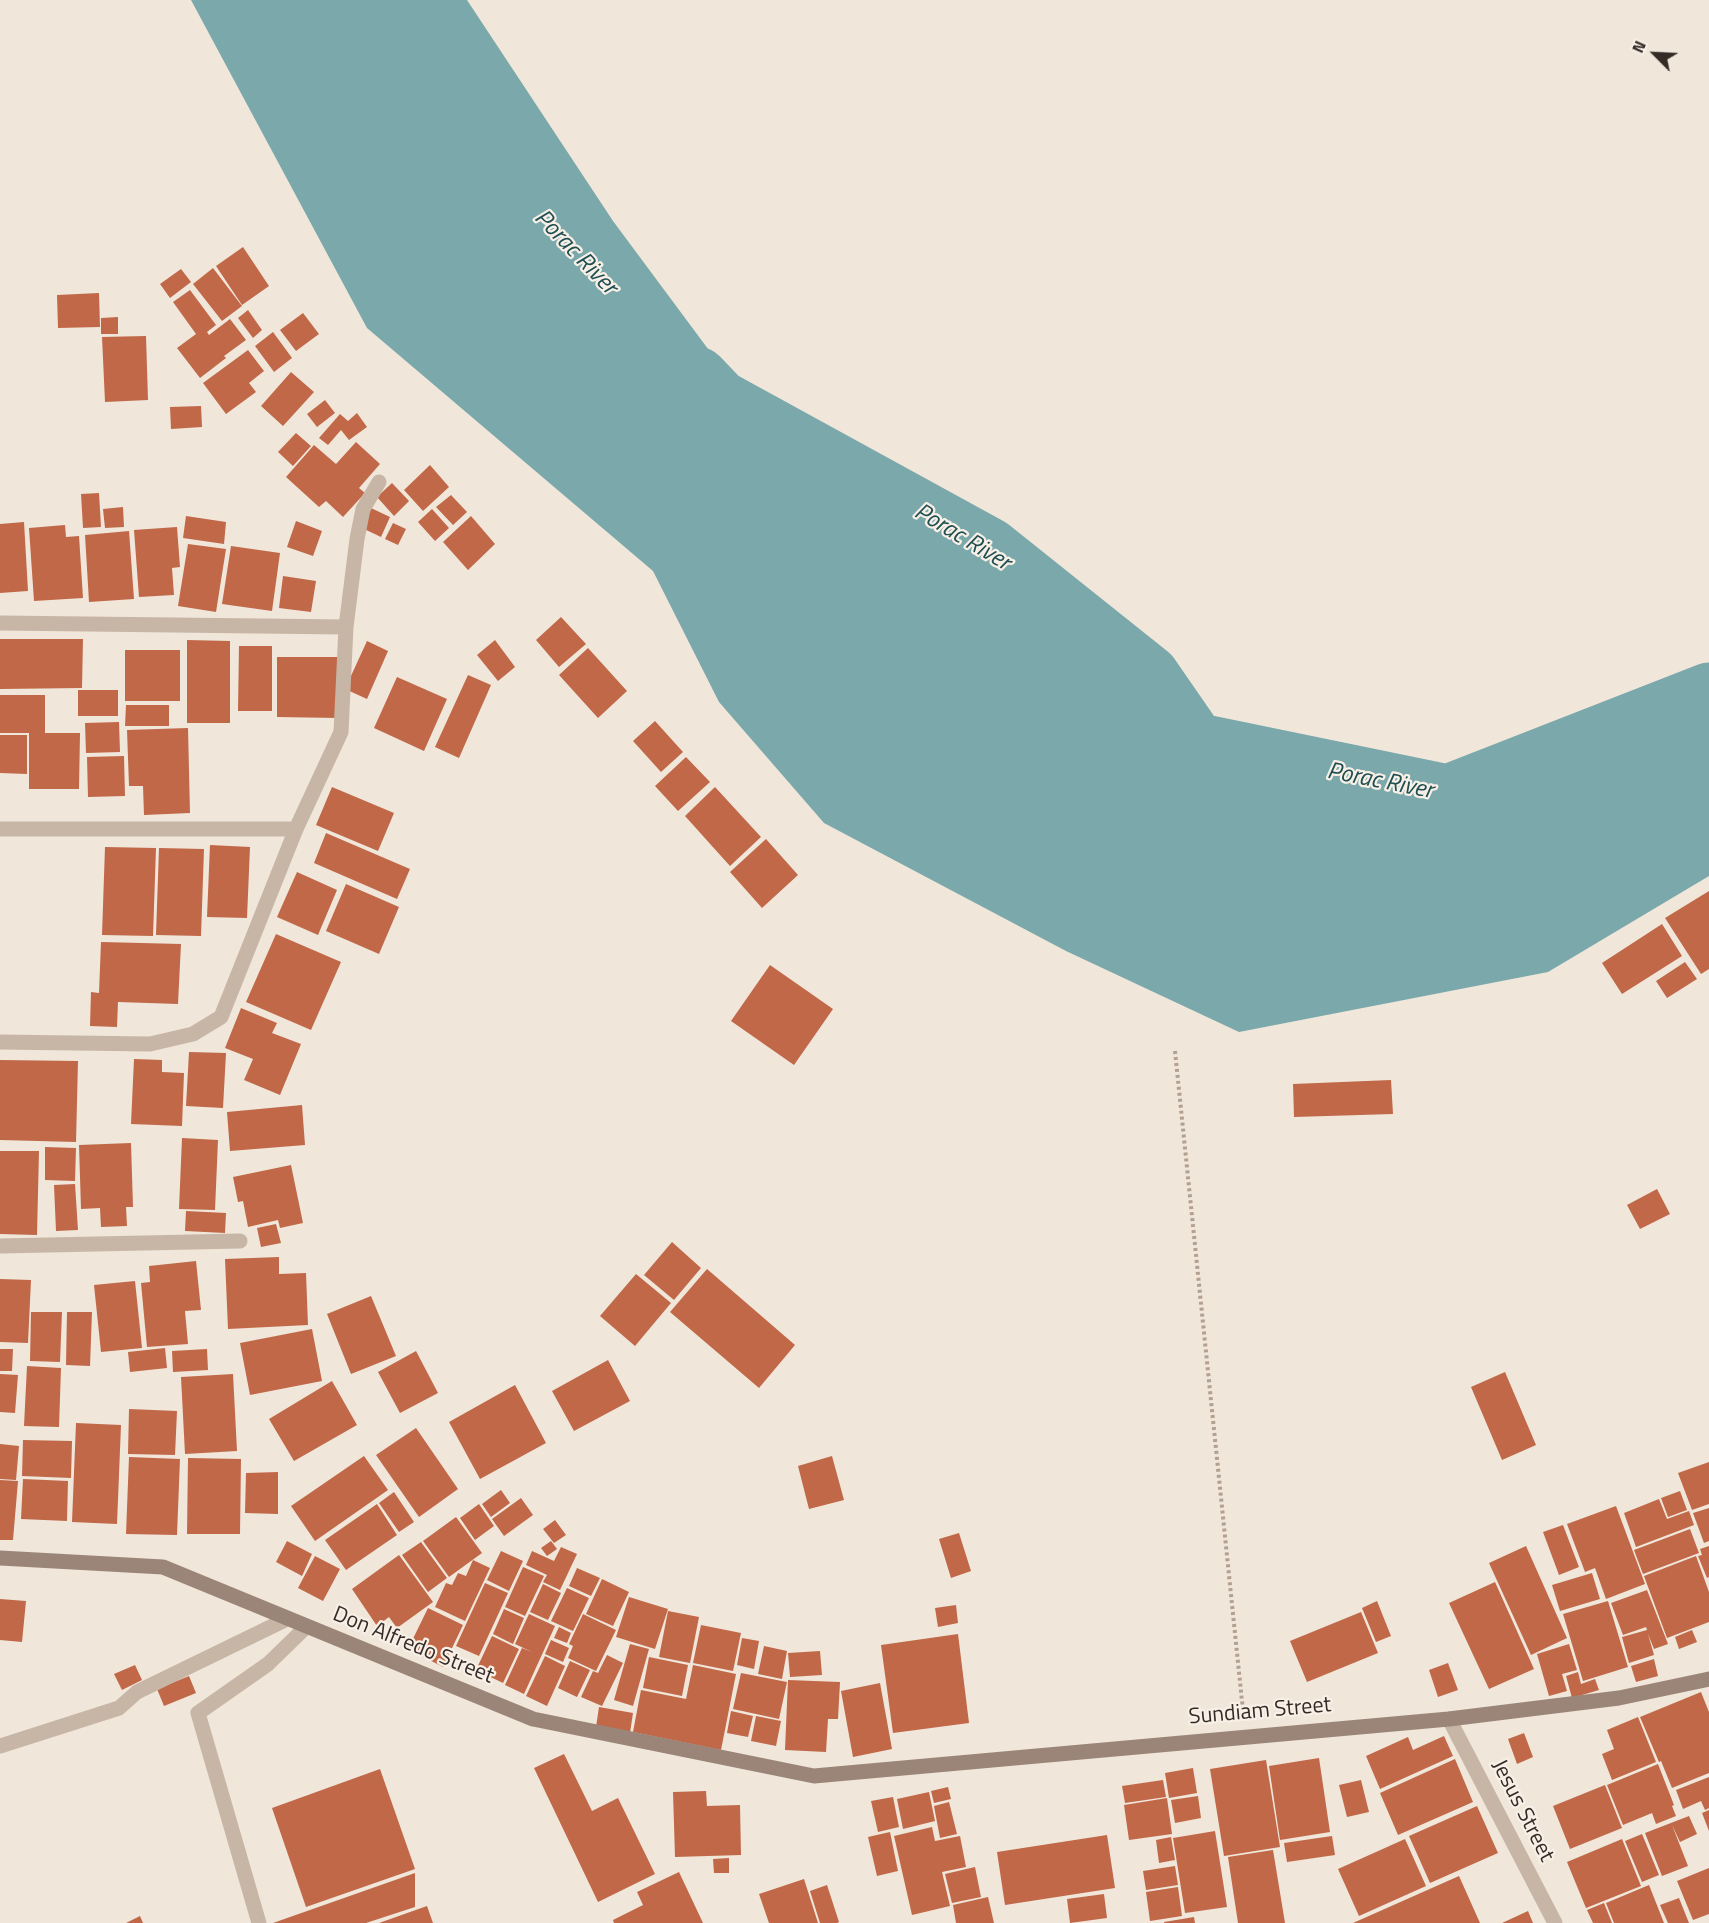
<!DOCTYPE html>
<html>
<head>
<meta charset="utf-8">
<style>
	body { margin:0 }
	#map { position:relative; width:1709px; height:1923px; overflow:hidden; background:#f0e6da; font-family:"Titillium Web",sans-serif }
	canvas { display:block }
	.north { position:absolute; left:1625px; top:24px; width:60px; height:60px; -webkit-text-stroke:4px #f8f0e6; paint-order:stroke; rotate:294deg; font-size:16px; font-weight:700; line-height:24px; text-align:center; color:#342b27 }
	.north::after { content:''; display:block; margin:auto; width:21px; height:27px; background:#342b27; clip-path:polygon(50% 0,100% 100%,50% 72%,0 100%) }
</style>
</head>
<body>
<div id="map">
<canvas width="1709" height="1923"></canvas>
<div class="north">N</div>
</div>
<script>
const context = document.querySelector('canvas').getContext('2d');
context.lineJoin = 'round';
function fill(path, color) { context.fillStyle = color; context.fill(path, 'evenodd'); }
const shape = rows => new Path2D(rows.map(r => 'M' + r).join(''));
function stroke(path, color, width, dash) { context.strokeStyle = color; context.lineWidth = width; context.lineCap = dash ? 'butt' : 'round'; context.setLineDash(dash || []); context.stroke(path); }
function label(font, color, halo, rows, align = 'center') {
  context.font = font + ' "Titillium Web",sans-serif'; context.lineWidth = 4.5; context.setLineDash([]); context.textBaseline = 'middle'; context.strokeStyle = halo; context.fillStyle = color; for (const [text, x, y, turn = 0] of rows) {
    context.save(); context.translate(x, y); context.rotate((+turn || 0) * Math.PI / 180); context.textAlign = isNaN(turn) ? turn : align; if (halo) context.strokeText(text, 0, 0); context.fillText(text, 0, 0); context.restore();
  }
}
const water = shape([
	[191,0,467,0,613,221,766,427,989,549,1195,744,1358,800,1541,790,1709,695,1709,876,1548,972,1239,1032,1066,951,824,823,719,702,653,571,367,328]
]);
const river = shape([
	[697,378,719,401,989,549,1148,676,1195,744,1448,796,1709,694]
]);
const building = shape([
	[243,247,269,286,242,305,216,266],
	[213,268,242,306,222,321,193,284],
	[181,269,191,282,170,298,160,284],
	[190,290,216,325,207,332,209,335,230,319,246,340,224,356,226,358,200,378,177,348,196,334,173,302],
	[99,293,100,327,58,328,57,295],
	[248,310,262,330,253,338,238,318],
	[303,313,319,334,296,351,280,330],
	[118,317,118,334,101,334,101,318],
	[273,332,292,358,274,372,255,346],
	[146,336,148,400,105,402,102,337],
	[248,350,264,371,249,383,256,392,226,414,203,383],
	[291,372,314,392,283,426,261,406],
	[325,400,335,413,317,427,307,414],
	[201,406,202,427,171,429,170,407],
	[357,413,367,427,349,440,341,430,328,445,319,438,340,414,348,421],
	[296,433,311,446,293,466,278,452],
	[356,442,380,464,359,488,365,493,343,517,326,501,319,507,286,477,314,445,336,464],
	[430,465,449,487,423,511,404,490],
	[392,483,409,501,394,516,377,497],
	[99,493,101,527,83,528,81,494],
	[451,495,467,512,453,525,436,507],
	[123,507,124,527,105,528,103,509],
	[371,508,390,517,381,537,362,528],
	[432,509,449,528,435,541,418,522],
	[186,516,226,522,224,544,183,538],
	[471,516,495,544,468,570,443,542],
	[296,521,322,531,313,556,287,547],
	[24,522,28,591,0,593,0,524],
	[393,523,406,529,398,545,385,539],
	[65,525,66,537,79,536,83,598,34,601,29,528],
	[177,527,180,567,172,568,174,595,139,597,134,530],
	[129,531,134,599,89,602,85,535],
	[188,544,226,549,216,612,178,606],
	[231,546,280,553,272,611,222,604],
	[283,576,316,581,311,612,279,608],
	[561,617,586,644,559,667,536,640],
	[0,639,83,639,82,688,0,689],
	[187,640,230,641,230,723,187,723],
	[495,640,515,667,498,681,477,655],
	[367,641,388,651,367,699,345,689],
	[239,646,272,646,272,711,238,711],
	[588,648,627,691,598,718,559,675],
	[125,650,180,650,180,701,125,701],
	[277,657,338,657,338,718,277,717],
	[468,675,491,685,459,758,435,747],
	[397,677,447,699,424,751,374,728],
	[78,690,118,690,118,716,78,716],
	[0,695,45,695,45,733,80,733,79,789,29,789,29,733,0,733],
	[126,705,169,705,169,726,125,726],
	[655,721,683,752,661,772,633,741],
	[119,722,120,752,86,753,85,723],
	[188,728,190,813,144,815,143,786,129,786,127,730],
	[0,735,27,735,27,774,0,773],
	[124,756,125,796,88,797,87,757],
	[686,757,710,782,678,811,655,786],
	[332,787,394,813,378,851,316,825],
	[715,787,761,837,730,866,685,816],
	[326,833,410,869,397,899,314,863],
	[766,839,798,875,762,908,730,872],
	[210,845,250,847,247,918,207,917],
	[105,847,156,848,153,936,102,935],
	[159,848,204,849,201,936,156,935],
	[297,872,337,890,318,935,277,917],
	[346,884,399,907,379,954,326,931],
	[1709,891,1709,969,1701,974,1665,918],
	[1662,924,1682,956,1622,994,1602,963],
	[276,934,341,962,311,1030,246,1002],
	[101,942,181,944,178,1004,118,1002,117,1027,90,1026,91,992,99,993],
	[1685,962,1697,979,1667,998,1656,981],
	[770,965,833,1009,794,1065,731,1021],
	[241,1008,277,1023,272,1033,301,1044,280,1095,244,1080,253,1059,225,1048],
	[189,1052,226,1053,223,1108,186,1106],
	[134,1059,162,1060,162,1072,184,1073,182,1126,131,1124],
	[0,1060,78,1061,76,1142,0,1140],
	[1391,1080,1393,1114,1294,1117,1293,1084],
	[302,1105,305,1145,230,1151,227,1112],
	[182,1138,218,1140,215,1210,179,1209],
	[131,1143,133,1207,126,1207,127,1226,101,1227,100,1208,81,1209,79,1145],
	[45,1147,76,1148,75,1181,45,1180],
	[0,1151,39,1151,37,1235,0,1234],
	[291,1165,303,1223,280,1228,278,1220,248,1227,243,1201,238,1202,233,1177],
	[75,1184,78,1230,56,1231,54,1185],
	[1657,1189,1670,1214,1640,1229,1627,1205],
	[186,1211,226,1213,225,1233,185,1231],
	[276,1224,281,1243,261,1247,257,1228],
	[672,1242,701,1268,674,1300,644,1275],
	[279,1257,279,1274,306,1273,308,1325,228,1329,225,1259],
	[196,1261,201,1310,185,1311,188,1344,147,1347,141,1283,150,1282,149,1266],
	[707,1269,795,1345,759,1388,670,1312],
	[636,1274,671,1303,635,1346,600,1316],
	[0,1279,31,1280,28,1343,0,1342],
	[135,1281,142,1348,101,1352,94,1285],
	[371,1296,396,1356,351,1374,327,1314],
	[31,1312,62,1312,60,1362,30,1361],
	[67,1312,92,1312,90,1366,66,1365],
	[312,1329,322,1381,250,1395,240,1343],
	[165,1348,167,1368,130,1372,128,1352],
	[0,1349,13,1349,12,1371,0,1371],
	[207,1349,208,1370,173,1372,172,1351],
	[416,1351,438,1393,400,1413,378,1372],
	[608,1360,630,1401,574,1431,552,1391],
	[27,1366,61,1368,59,1427,24,1426],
	[1505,1372,1536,1445,1502,1460,1471,1387],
	[0,1374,18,1375,15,1413,0,1412],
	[233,1374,237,1451,185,1454,181,1377],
	[332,1381,357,1425,294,1461,269,1419],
	[515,1385,546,1443,480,1479,449,1422],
	[129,1409,177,1411,175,1455,128,1454],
	[76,1423,121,1425,117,1524,72,1522],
	[416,1428,458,1489,419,1517,376,1455],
	[23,1440,72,1441,71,1478,22,1476],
	[0,1444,19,1446,16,1480,0,1479],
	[364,1456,388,1490,315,1541,291,1506],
	[832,1456,844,1500,809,1509,798,1466],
	[129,1457,180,1459,177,1535,126,1534],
	[188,1458,241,1459,240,1534,187,1534],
	[1709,1462,1709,1504,1692,1510,1678,1473],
	[278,1472,278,1514,245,1513,246,1473],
	[23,1479,68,1481,67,1521,21,1519],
	[0,1480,18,1481,13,1540,0,1540],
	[501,1490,510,1503,491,1517,482,1504],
	[1680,1491,1687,1510,1668,1517,1661,1498],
	[394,1492,414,1522,399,1532,379,1503],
	[521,1498,533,1515,504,1536,492,1519],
	[1659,1499,1667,1519,1689,1511,1694,1525,1636,1547,1624,1513],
	[377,1504,397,1535,346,1570,325,1540],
	[479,1504,494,1526,475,1540,460,1518],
	[1616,1506,1645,1584,1606,1599,1595,1568,1585,1572,1567,1524],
	[1709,1508,1709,1541,1704,1543,1693,1513],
	[456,1517,482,1553,449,1577,423,1541],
	[555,1520,566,1535,554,1543,543,1529],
	[1563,1525,1579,1567,1559,1575,1543,1532],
	[1690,1529,1699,1553,1643,1574,1634,1550],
	[959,1533,971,1571,951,1578,939,1539],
	[287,1541,312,1554,302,1576,276,1562],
	[551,1541,557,1549,547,1556,541,1548],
	[421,1542,447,1578,428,1592,402,1555],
	[1526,1546,1567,1638,1531,1655,1489,1563],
	[1709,1546,1709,1577,1707,1578,1698,1556,1702,1555,1700,1549],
	[561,1547,577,1554,560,1590,543,1582,547,1575,526,1565,532,1551,554,1561],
	[501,1551,523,1561,509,1591,487,1580],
	[399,1555,433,1602,397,1628,389,1617,377,1626,352,1589],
	[315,1556,340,1569,323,1601,298,1588],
	[1696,1556,1709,1592,1709,1622,1667,1638,1644,1576],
	[473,1560,490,1568,465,1621,435,1607,446,1583,452,1585,458,1573,466,1576],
	[523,1567,544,1576,525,1616,505,1607],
	[577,1568,600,1578,591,1596,569,1586],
	[1592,1573,1600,1599,1560,1611,1552,1585],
	[602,1579,629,1592,613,1626,586,1614],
	[1495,1582,1534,1669,1489,1689,1449,1603],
	[485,1583,508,1593,479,1656,456,1646],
	[543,1584,561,1593,548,1620,530,1612],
	[567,1588,589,1598,573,1631,551,1621],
	[1647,1590,1668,1644,1654,1649,1648,1634,1654,1655,1629,1663,1622,1637,1647,1630,1646,1627,1623,1635,1611,1603],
	[629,1597,668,1609,655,1649,616,1637],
	[0,1599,26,1601,22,1642,0,1640],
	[1377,1601,1391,1636,1376,1642,1362,1608],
	[1608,1601,1628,1667,1583,1681,1563,1614],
	[956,1605,958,1623,938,1627,935,1608],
	[428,1608,463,1625,443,1667,408,1649],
	[504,1609,524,1618,513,1644,493,1634],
	[668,1611,699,1617,690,1663,659,1657],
	[1361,1612,1378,1653,1307,1682,1290,1641],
	[529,1614,555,1626,524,1694,505,1685,522,1648,532,1652,515,1644],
	[583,1614,616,1630,596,1671,568,1658,573,1646,569,1644],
	[701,1625,741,1633,733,1671,693,1663],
	[559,1627,571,1633,567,1643,554,1638],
	[1692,1630,1697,1642,1679,1649,1675,1637],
	[958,1634,969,1723,893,1733,881,1645],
	[492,1636,519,1649,503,1683,476,1670],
	[742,1638,759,1641,754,1669,737,1665],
	[551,1640,569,1648,563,1662,545,1654],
	[630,1644,649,1649,633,1706,614,1700],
	[1569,1644,1577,1670,1562,1674,1567,1691,1549,1696,1537,1654],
	[764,1646,787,1651,782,1679,758,1674],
	[820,1651,822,1675,790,1677,788,1653],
	[607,1655,623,1663,602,1706,581,1697,593,1671,598,1673],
	[545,1656,565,1666,547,1706,526,1696],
	[649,1657,688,1665,682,1696,643,1688],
	[1654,1659,1658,1676,1636,1682,1631,1666],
	[570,1661,590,1670,577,1697,558,1688],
	[1448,1663,1458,1690,1438,1697,1429,1670],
	[135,1665,142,1680,122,1690,114,1674],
	[693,1665,736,1674,721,1750,633,1732,641,1690,686,1699],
	[1578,1672,1581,1684,1595,1679,1599,1690,1572,1698,1566,1676],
	[741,1673,787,1682,779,1719,733,1709],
	[189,1676,196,1693,164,1706,157,1689],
	[788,1680,840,1682,838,1719,828,1719,826,1752,785,1750],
	[880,1683,892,1749,853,1757,841,1691],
	[1701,1692,1709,1712,1709,1773,1672,1788,1661,1761,1659,1762,1640,1717],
	[599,1707,633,1713,630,1733,596,1727],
	[731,1711,753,1716,748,1737,727,1733],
	[756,1716,781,1721,776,1746,751,1741],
	[1638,1717,1656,1762,1612,1780,1602,1754,1614,1749,1607,1730],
	[1524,1733,1533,1757,1517,1764,1508,1739],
	[1444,1736,1453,1756,1380,1789,1366,1756,1408,1737,1413,1750],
	[564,1754,592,1811,618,1798,655,1874,598,1902,534,1768],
	[1319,1758,1330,1832,1280,1840,1269,1766],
	[1455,1759,1473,1802,1398,1835,1380,1793],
	[1266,1760,1280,1847,1224,1856,1210,1769],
	[1658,1764,1674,1805,1672,1806,1676,1816,1656,1824,1652,1813,1623,1825,1607,1785],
	[1193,1768,1197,1793,1169,1798,1165,1773],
	[380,1769,415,1869,306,1907,272,1808],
	[1709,1777,1709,1808,1705,1810,1701,1801,1683,1809,1676,1790],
	[1163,1780,1166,1797,1125,1803,1122,1786],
	[1361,1780,1369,1812,1347,1817,1339,1785],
	[1605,1785,1622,1828,1570,1849,1553,1806],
	[948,1787,951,1799,934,1803,931,1791],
	[706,1791,707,1806,740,1805,741,1855,675,1857,673,1792],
	[929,1792,935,1821,903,1829,897,1799],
	[1198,1796,1201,1818,1175,1823,1171,1800],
	[893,1797,899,1827,878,1832,871,1801],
	[1167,1798,1172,1834,1129,1840,1124,1805],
	[949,1802,957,1834,940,1838,934,1806],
	[1477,1806,1498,1853,1430,1883,1409,1836],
	[1709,1810,1709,1831,1702,1813],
	[1689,1816,1697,1834,1680,1842,1672,1825,1688,1866,1662,1876,1645,1833],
	[932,1827,935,1841,960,1836,966,1867,942,1872,950,1906,912,1915,894,1836],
	[1215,1831,1227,1907,1185,1913,1173,1838],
	[890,1832,898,1871,877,1876,868,1837],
	[1642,1834,1659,1875,1642,1882,1625,1841],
	[1107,1835,1115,1888,1005,1905,997,1852],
	[1332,1836,1335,1855,1287,1862,1284,1843],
	[1171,1837,1175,1860,1159,1863,1156,1840],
	[1405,1839,1426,1886,1359,1916,1338,1869],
	[1622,1839,1641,1886,1586,1908,1567,1862],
	[1273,1850,1285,1923,1238,1923,1228,1857],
	[729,1858,729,1873,714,1873,713,1859],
	[1175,1866,1178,1885,1146,1890,1143,1871],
	[975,1867,981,1897,952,1903,945,1874],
	[1709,1868,1709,1914,1693,1920,1677,1881],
	[679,1872,703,1923,614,1923,613,1920,643,1905,637,1892],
	[415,1873,415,1907,366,1923,273,1923],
	[1459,1876,1480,1923,1353,1923],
	[804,1879,818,1923,769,1923,759,1894],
	[827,1885,839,1922,837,1923,820,1923,810,1891],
	[1649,1885,1664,1923,1614,1923,1606,1903],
	[1178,1887,1182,1916,1150,1921,1146,1892],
	[1104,1894,1107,1918,1070,1923,1067,1899],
	[988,1897,994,1923,956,1923,953,1905],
	[1679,1898,1689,1923,1668,1923,1660,1905],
	[1604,1903,1612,1923,1593,1923,1587,1910],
	[427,1906,433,1923,379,1923],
	[1528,1911,1533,1923,1502,1923],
	[140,1916,143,1923,126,1923],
	[1194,1917,1195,1923,1164,1923,1164,1922]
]);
const path = shape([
	[1175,1051,1243,1711]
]);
const street = shape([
	[0,623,346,627],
	[0,829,296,829],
	[0,1042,150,1044,193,1034,221,1017,296,829,341,732,346,627,357,539,363,509,379,482],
	[0,1246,240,1241],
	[1449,1719,1555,1923],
	[0,1746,119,1708,137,1692,287,1619],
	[259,1923,198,1713,268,1664,306,1627]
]);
const secondary = shape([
	[0,1558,163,1567,533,1719,814,1776,1449,1719,1619,1698,1709,1679]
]);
const streetNames = [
	["Don Alfredo Street",413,1646,22],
	["Sundiam Street",1260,1712,-5],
	["Jesus Street",1522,1811,63]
];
const waterNames = [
	["Porac River",575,253,46],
	["Porac River",962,538,31],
	["Porac River",1380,782,11]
];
fill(water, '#7aa8ab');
stroke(river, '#7aa8ab', 63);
fill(building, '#c06848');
stroke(path, '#b3a091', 4, [3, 3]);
stroke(street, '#c7b6a6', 15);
stroke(secondary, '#9b8578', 15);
label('22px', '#342b27', '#f8f0e6', streetNames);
label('italic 24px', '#1f4e53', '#f8f0e6', waterNames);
</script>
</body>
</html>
